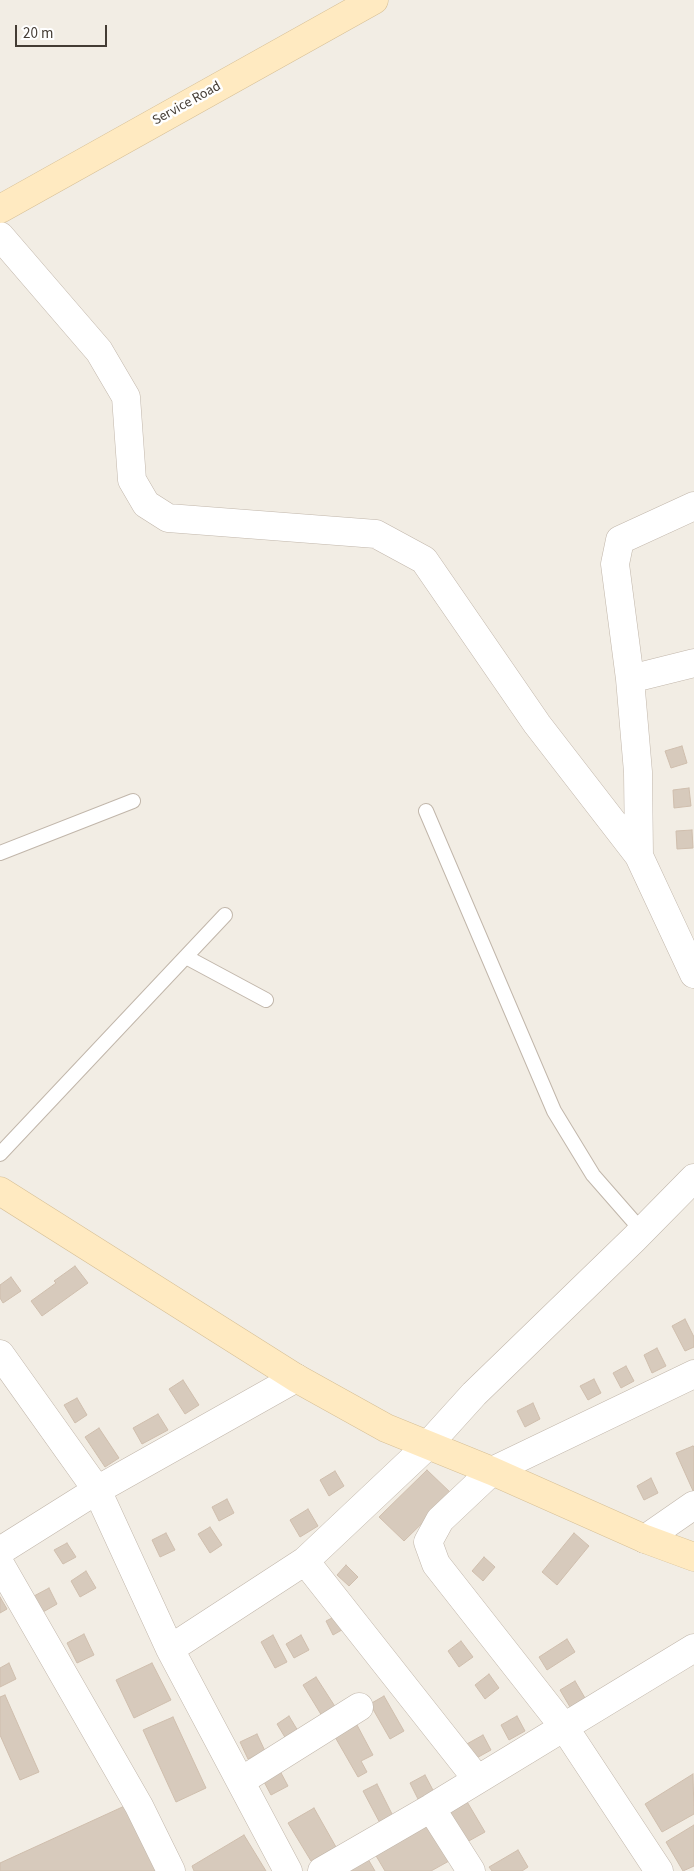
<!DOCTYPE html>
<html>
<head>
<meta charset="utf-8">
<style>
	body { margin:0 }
	#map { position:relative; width:694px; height:1871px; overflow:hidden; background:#f2ede4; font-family:"Source Sans 3",sans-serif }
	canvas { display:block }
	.scale { position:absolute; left:15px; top:25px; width:92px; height:22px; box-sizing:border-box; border:2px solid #443c34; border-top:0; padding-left:6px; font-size:15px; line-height:18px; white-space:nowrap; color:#443c34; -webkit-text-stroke:4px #fff; paint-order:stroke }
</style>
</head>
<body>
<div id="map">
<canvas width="694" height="1871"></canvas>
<div class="scale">20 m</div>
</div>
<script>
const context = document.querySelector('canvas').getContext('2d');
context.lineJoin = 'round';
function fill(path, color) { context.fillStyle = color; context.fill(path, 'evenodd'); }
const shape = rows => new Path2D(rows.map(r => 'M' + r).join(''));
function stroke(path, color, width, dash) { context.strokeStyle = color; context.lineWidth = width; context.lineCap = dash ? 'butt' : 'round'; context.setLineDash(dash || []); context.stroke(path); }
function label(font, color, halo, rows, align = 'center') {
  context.font = font + ' "Source Sans 3",sans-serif'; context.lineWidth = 5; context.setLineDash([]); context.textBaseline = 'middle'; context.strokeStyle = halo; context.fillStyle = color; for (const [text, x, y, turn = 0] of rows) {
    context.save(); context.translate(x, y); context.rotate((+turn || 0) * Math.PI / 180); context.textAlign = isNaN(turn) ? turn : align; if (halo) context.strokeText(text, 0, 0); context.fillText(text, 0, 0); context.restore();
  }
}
const building = shape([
	[682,746,687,763,671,768,665,751,682,746],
	[689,788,691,806,674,808,673,790,689,788],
	[692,830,693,848,677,849,676,831,692,830],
	[75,1266,88,1283,42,1316,31,1301,56,1283,54,1281,75,1266],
	[11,1277,21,1291,3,1303,0,1298,0,1285,11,1277],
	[685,1319,694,1337,694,1347,685,1351,672,1326,685,1319],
	[657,1348,666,1366,652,1373,644,1355,657,1348],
	[626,1366,634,1381,621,1388,613,1373,626,1366],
	[594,1379,601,1393,588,1400,580,1386,594,1379],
	[183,1380,199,1405,185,1414,169,1389,183,1380],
	[77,1398,87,1415,75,1423,64,1405,77,1398],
	[533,1403,540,1419,525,1427,517,1411,533,1403],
	[158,1414,168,1430,142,1444,133,1428,158,1414],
	[99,1428,119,1458,105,1467,85,1437,99,1428],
	[693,1446,694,1447,694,1493,676,1453,693,1446],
	[427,1470,452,1494,404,1541,379,1517,427,1470],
	[335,1471,344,1486,329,1496,320,1480,335,1471],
	[651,1478,658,1493,644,1500,637,1486,651,1478],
	[227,1499,234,1513,219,1521,212,1507,227,1499],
	[308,1509,318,1526,300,1537,290,1520,308,1509],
	[210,1527,222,1545,210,1553,198,1534,210,1527],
	[166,1533,175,1550,160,1557,152,1540,166,1533],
	[574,1533,589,1546,557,1585,542,1572,574,1533],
	[67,1543,76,1557,63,1564,54,1550,67,1543],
	[484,1557,495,1567,483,1581,472,1571,484,1557],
	[346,1565,358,1577,349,1586,337,1575,346,1565],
	[86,1571,96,1588,80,1597,71,1581,86,1571],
	[49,1588,57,1604,43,1612,34,1596,49,1588],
	[0,1597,7,1609,0,1613,0,1597],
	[340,1614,347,1627,333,1635,326,1621,340,1614],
	[84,1634,94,1655,77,1663,67,1643,84,1634],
	[273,1635,287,1662,275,1668,261,1642,273,1635],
	[301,1635,309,1650,294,1658,286,1644,301,1635],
	[567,1639,575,1652,547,1670,539,1657,567,1639],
	[461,1641,473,1657,459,1667,448,1651,461,1641],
	[9,1663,16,1679,0,1687,0,1668,9,1663],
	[152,1663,171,1700,134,1718,116,1680,152,1663],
	[489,1674,499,1688,485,1699,475,1685,489,1674],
	[316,1677,336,1708,322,1716,303,1685,316,1677],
	[575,1681,585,1698,570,1707,560,1690,575,1681],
	[5,1695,39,1772,20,1780,0,1735,0,1697,5,1695],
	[384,1696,404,1731,390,1739,370,1704,384,1696],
	[289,1716,298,1731,286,1739,277,1724,289,1716],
	[517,1716,525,1731,509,1740,501,1725,517,1716],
	[173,1717,206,1788,176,1802,143,1730,173,1717],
	[357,1725,373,1755,361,1761,367,1772,358,1777,335,1737,357,1725],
	[257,1734,265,1751,248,1759,240,1742,257,1734],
	[483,1735,491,1750,473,1760,465,1745,483,1735],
	[280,1771,288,1786,271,1795,263,1780,280,1771],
	[693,1774,694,1814,662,1832,645,1804,693,1774],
	[425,1775,434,1792,418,1799,410,1783,425,1775],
	[377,1784,394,1818,381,1825,363,1791,377,1784],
	[466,1800,485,1832,467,1842,448,1810,466,1800],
	[129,1804,159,1871,0,1871,0,1863,129,1804],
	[314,1808,336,1847,311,1861,288,1823,314,1808],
	[428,1824,449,1861,431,1871,385,1871,375,1854,428,1824],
	[694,1825,694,1866,683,1871,666,1842,694,1825],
	[244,1835,266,1871,194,1871,192,1866,244,1835],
	[518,1850,528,1867,522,1871,492,1871,489,1867,518,1850],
	[368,1859,375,1871,347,1871,368,1859]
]);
const lane = shape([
	[426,811,554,1111,593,1175,642,1231],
	[0,853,133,801],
	[186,957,266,1000],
	[0,1154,225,915]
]);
const street = shape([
	[0,236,99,351,126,397,132,480,146,504,168,518,376,534,424,560,537,724,639,856],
	[694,506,620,540,615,564,630,679,638,772,639,856,694,974],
	[630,679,694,663],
	[0,1354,97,1490,170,1649,288,1871],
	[645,1539,694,1505],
	[0,1551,97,1490,296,1378],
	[305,1561,477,1779],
	[0,1564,139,1806,171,1871],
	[170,1649,305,1561,427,1446,474,1394,634,1239,694,1178],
	[241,1781,359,1707],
	[431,1808,471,1871],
	[322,1871,431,1808,694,1648],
	[659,1871,564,1727,436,1564,428,1542,440,1520,492,1471,694,1374]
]);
const secondary = shape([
	[0,209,374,0],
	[0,1191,296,1378,386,1428,492,1471,645,1539,694,1557]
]);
const streetNames = [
	["Service Road",187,104,-29]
];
fill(building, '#d7cabc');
stroke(building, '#cfbead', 1);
stroke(lane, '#c1b6aa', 16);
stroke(street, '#c1b6aa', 29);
stroke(secondary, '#d6bf95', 29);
stroke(lane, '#fff', 14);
stroke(street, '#fff', 28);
stroke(secondary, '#ffeac1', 28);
label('14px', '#443c34', '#fff', streetNames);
</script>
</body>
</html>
